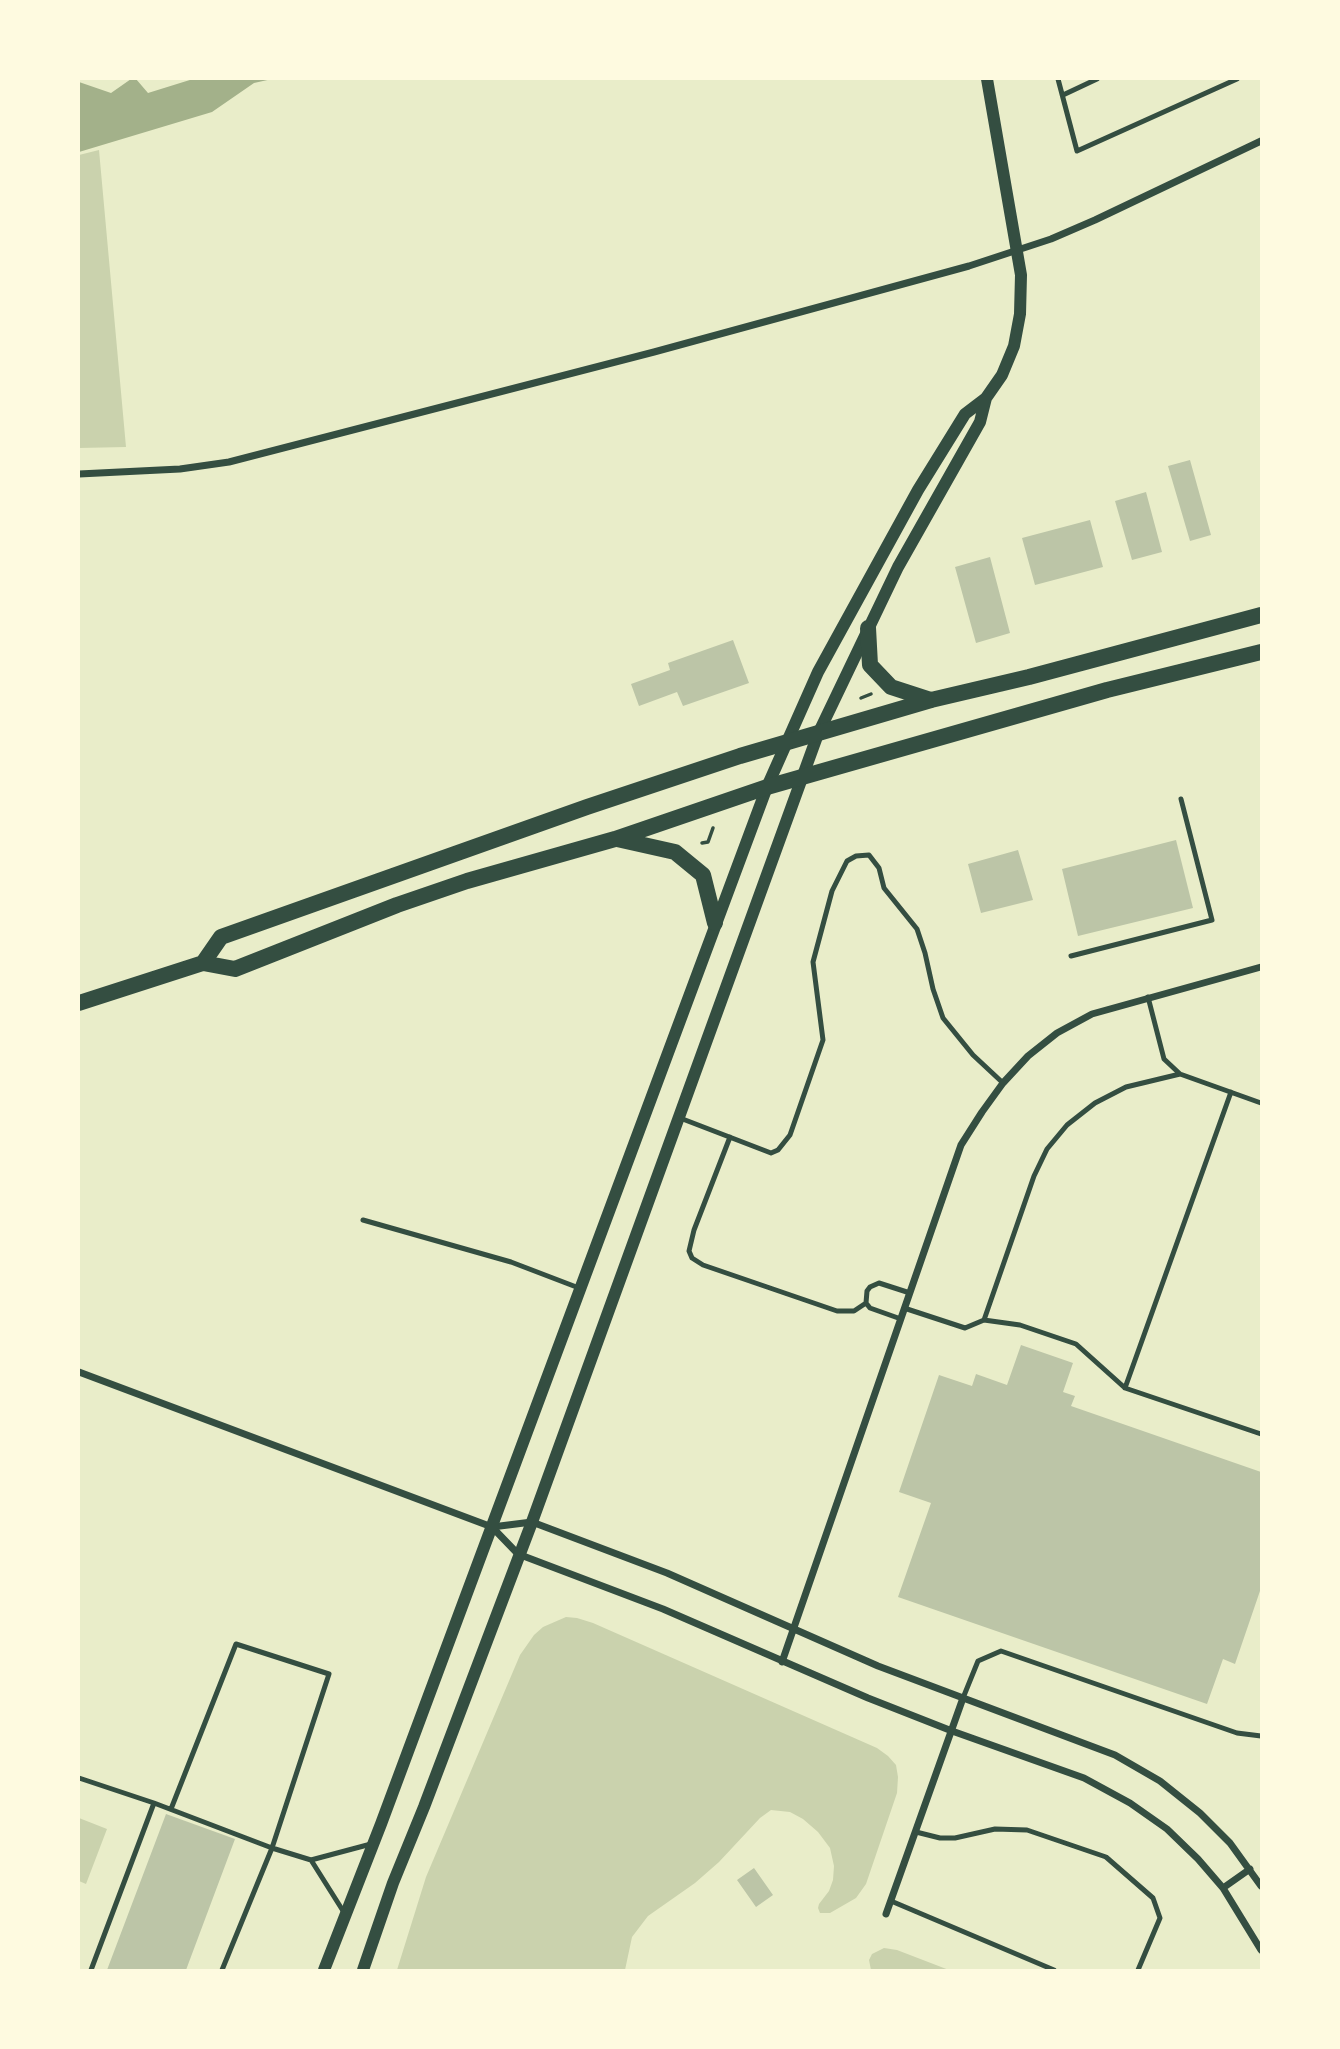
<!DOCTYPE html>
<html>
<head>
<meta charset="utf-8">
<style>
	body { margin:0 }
	#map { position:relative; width:1340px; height:2049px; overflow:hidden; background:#e9edc9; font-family:Signika,sans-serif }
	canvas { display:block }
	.frame { position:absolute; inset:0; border:80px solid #fefae0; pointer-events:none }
</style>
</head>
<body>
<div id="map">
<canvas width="1340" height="2049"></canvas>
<div class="frame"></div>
</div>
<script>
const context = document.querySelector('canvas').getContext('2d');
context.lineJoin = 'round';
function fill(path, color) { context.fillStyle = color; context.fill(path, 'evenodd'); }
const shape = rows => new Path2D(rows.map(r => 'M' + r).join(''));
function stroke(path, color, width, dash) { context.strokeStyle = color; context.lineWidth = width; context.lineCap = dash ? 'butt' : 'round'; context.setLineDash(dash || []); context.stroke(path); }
const green = shape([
	[99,150,126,447,79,448,79,155],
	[566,1617,577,1618,593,1623,877,1748,888,1756,896,1765,898,1777,897,1793,866,1884,856,1898,830,1913,820,1913,818,1908,819,1904,829,1891,833,1880,834,1866,830,1848,818,1832,803,1819,790,1812,771,1810,760,1818,719,1862,695,1883,648,1916,632,1937,625,1970,397,1970,426,1877,520,1655,534,1635,543,1627],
	[79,1818,107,1829,86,1884,79,1881],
	[884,1948,897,1950,949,1970,871,1970,869,1960,872,1954]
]);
const water = shape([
	[131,79,136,79,148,93,193,79,272,79,254,83,212,112,79,152,79,82,111,93]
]);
const building = shape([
	[1190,460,1211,535,1190,541,1168,466],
	[1146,492,1162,552,1132,560,1115,501],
	[1090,520,1103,567,1035,585,1022,538],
	[990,557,1010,633,976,643,955,567],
	[733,640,749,683,683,706,677,692,639,706,631,684,670,670,668,663],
	[1176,840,1193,908,1078,936,1062,869],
	[1018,850,1033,900,981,913,968,864],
	[1021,1345,1073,1363,1063,1392,1075,1396,1071,1406,1261,1472,1261,1588,1235,1664,1223,1659,1207,1704,898,1597,931,1503,899,1492,939,1375,972,1386,976,1374,1007,1385],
	[166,1814,235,1839,186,1970,107,1970],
	[754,1868,773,1895,756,1907,737,1880]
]);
const path = shape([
	[861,698,871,694],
	[702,843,708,842,713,828]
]);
const service = shape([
	[1058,79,1077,151,1237,79],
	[1063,95,1097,79],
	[1071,956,1212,920,1181,799],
	[1148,997,1164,1059,1180,1074,1261,1103],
	[680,1118,771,1153,778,1150,790,1135,823,1040,813,962,832,891,847,861,856,856,869,855,879,868,884,888,917,929,925,953,933,989,943,1018,973,1055,1003,1083],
	[730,1137,694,1230,689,1251,692,1258,703,1265,837,1311,854,1311,866,1303],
	[363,1220,511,1262,579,1288],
	[904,1308,965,1328,984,1320,1034,1176,1047,1149,1067,1125,1095,1103,1126,1087,1180,1074],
	[901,1319,870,1308,866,1303,867,1291,870,1287,879,1283,910,1293],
	[984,1320,1020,1325,1076,1344,1125,1388,1261,1434],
	[1125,1388,1231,1092],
	[963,1698,978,1661,1001,1651,1237,1733,1261,1736],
	[79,1778,154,1803],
	[171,1809,236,1644,329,1674,272,1848,222,1970],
	[916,1832,940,1838,955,1838,995,1829,1027,1830,1106,1857,1153,1898,1160,1918,1138,1970],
	[891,1901,1054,1970],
	[345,1914,311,1860,371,1844],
	[91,1970,154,1803,272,1848,311,1860]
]);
const minor = shape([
	[79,474,180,469,229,462,654,352,969,266,1051,239,1095,220,1261,141],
	[79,1372,492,1527,518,1554,663,1609,868,1698,952,1731,1084,1778,1130,1803,1167,1829,1198,1859,1223,1888,1261,1950],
	[492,1527,532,1522,667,1573,878,1666,1115,1755,1160,1781,1200,1813,1230,1843,1261,1886],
	[782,1662,961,1145,982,1112,1003,1083,1028,1056,1057,1033,1092,1014,1261,967],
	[1223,1888,1250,1869],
	[886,1914,963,1698]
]);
const tertiary = shape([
	[324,1970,381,1824,767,787,818,672,918,490,965,414,986,398],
	[363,1970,393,1883,424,1807,532,1522,818,734,898,567,980,422,986,398,1002,375,1014,346,1020,314,1021,275,987,79]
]);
const primary = shape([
	[868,628,870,665,891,687,931,700],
	[617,839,675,852,703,875,715,923],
	[203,963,221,937,587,807,740,756,931,700,1029,677,1261,615],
	[79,1003,203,963,235,969,397,905,467,881,615,839,767,787,1107,690,1261,652]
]);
fill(green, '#cad2ad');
fill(water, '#a3b18a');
fill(building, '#bcc5a7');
stroke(path, '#344e41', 3.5);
stroke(service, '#344e41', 5);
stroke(minor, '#344e41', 7);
stroke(tertiary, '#344e41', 12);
stroke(primary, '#344e41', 16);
</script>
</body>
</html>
